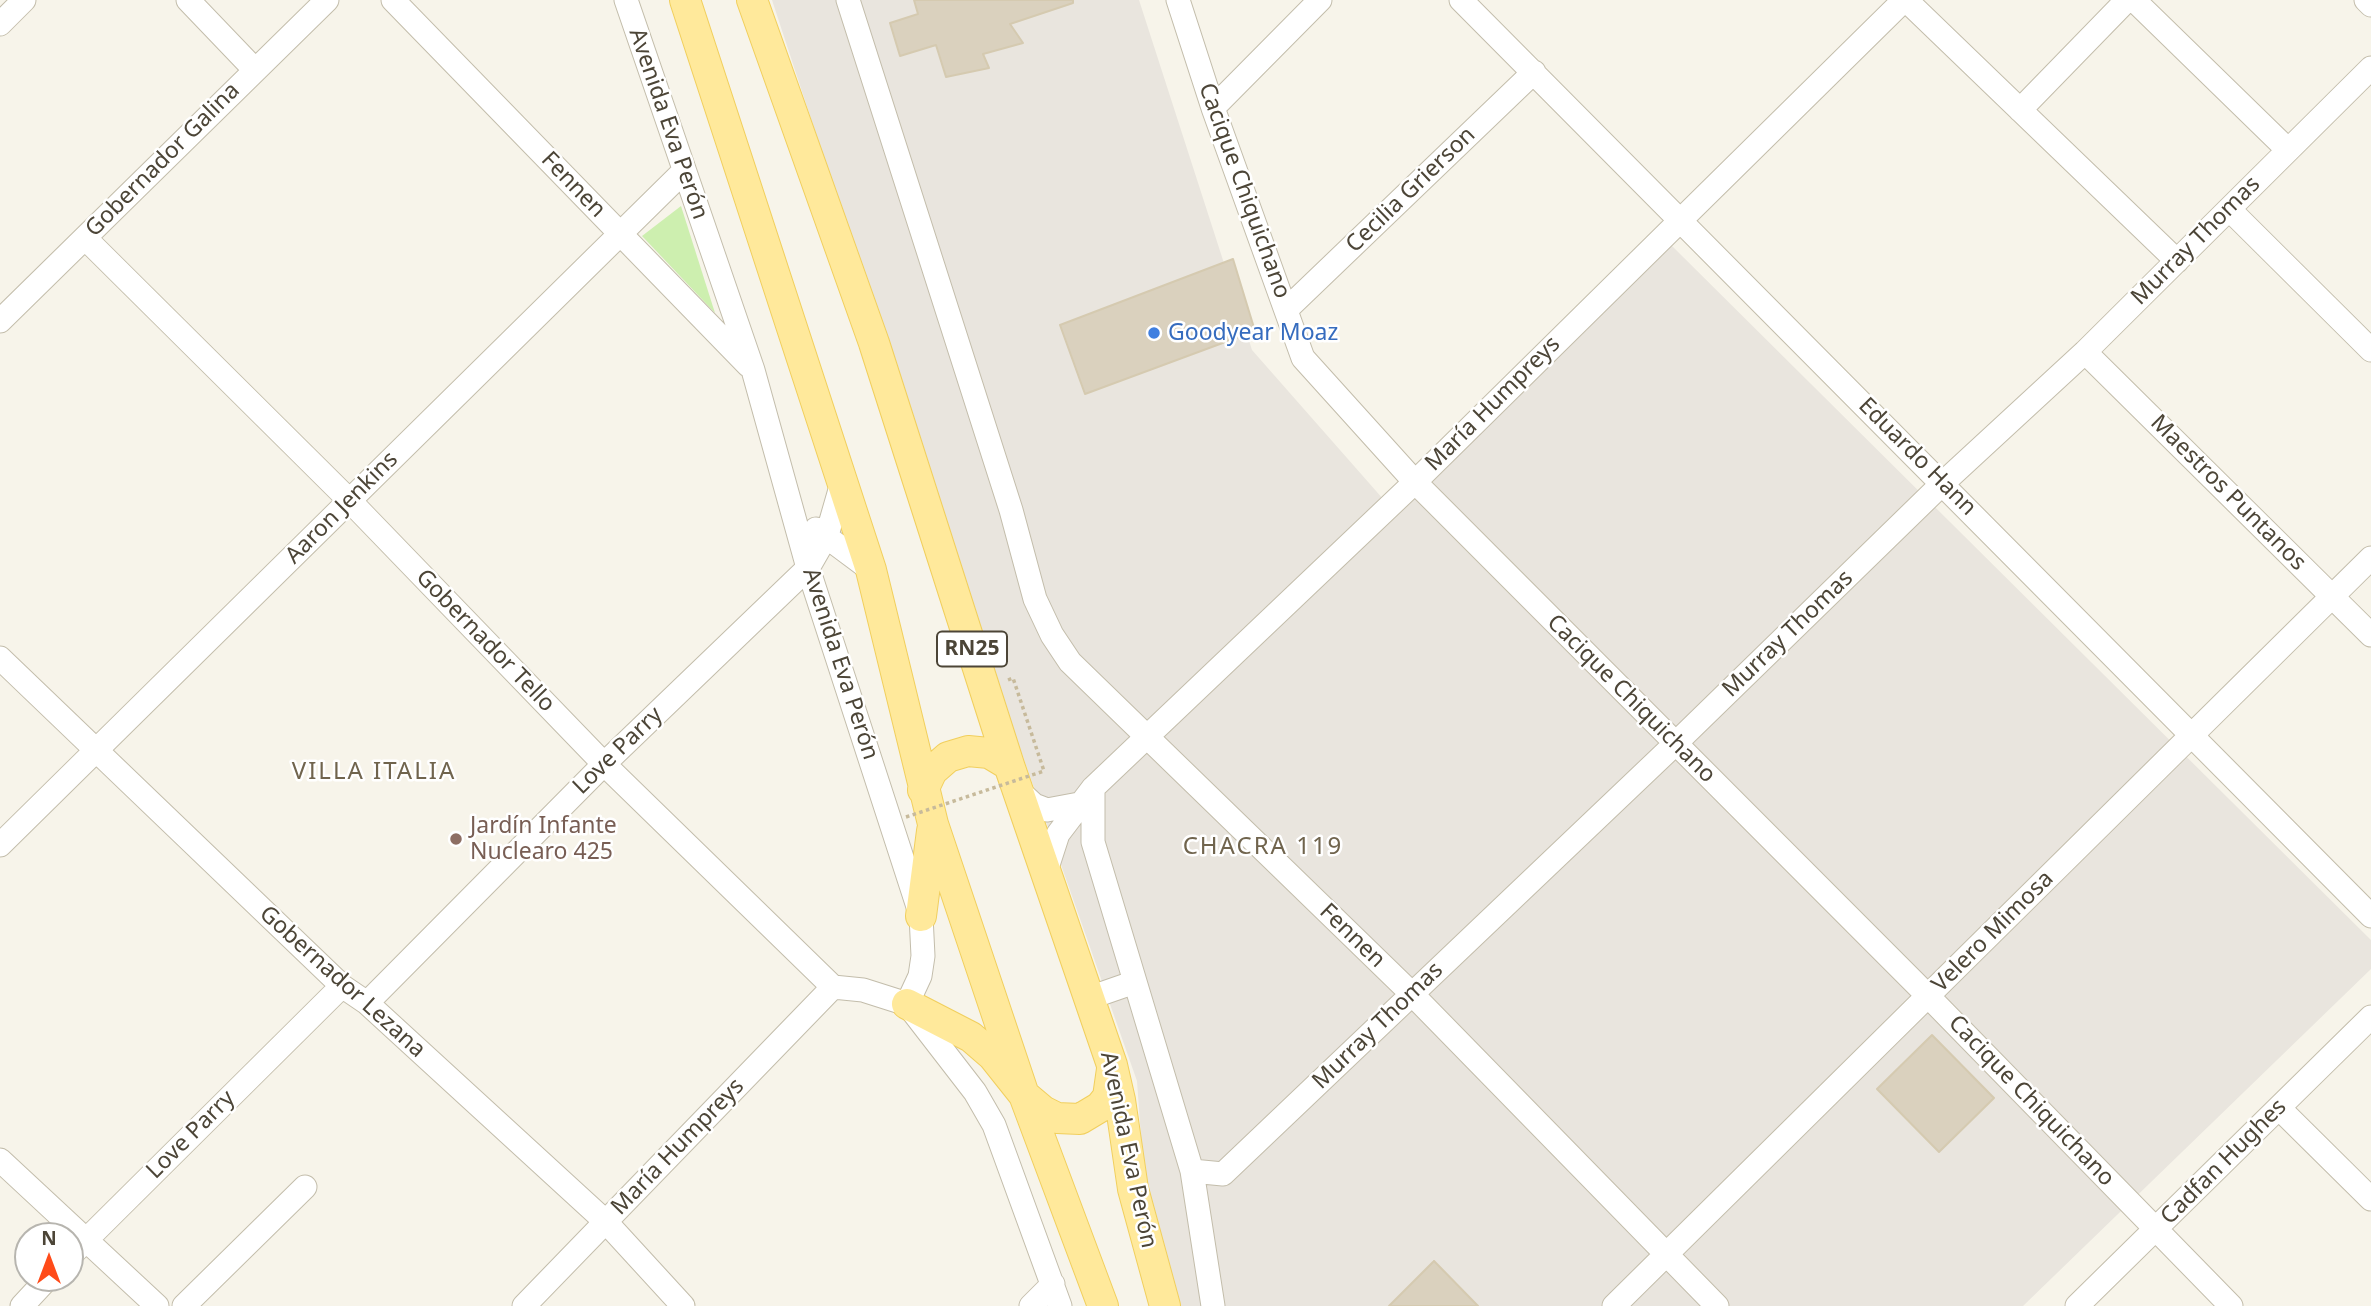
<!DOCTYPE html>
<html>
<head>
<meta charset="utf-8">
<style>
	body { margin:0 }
	#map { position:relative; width:2371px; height:1306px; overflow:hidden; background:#f7f4ea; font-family:"Noto Sans",sans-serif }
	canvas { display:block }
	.north { position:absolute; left:14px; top:1222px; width:70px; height:70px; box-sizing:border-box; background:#fff; border:2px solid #b7b5af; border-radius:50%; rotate:0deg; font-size:19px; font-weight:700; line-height:28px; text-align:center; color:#4c4537 }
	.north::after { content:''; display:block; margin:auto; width:24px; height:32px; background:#ff4b19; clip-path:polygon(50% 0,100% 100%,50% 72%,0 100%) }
</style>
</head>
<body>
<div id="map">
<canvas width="2371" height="1306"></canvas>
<div class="north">N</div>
</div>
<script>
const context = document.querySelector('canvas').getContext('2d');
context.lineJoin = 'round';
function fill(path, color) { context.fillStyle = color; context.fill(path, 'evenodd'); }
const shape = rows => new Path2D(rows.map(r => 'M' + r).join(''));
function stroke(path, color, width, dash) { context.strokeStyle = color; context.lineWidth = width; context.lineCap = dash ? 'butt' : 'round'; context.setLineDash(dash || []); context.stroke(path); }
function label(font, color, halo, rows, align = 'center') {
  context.font = font + ' "Noto Sans",sans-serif'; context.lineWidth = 5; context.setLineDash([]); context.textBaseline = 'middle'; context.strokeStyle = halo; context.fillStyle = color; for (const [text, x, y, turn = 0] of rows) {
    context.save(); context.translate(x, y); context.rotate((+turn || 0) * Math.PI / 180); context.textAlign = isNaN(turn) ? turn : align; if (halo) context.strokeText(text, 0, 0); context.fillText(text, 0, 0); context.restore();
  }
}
const industrial = shape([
	[772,0,1139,0,1252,350,1391,508,1670,244,2371,940,2371,969,2023,1306,1153,1306,1137,1081,981,637]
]);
const green = shape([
	[681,206,715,313,642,236]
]);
const building = shape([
	[914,0,1073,0,1073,3,1010,24,1023,43,983,54,989,68,946,77,936,45,900,56,890,23,918,14,914,0],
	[1233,259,1255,331,1085,394,1060,325,1233,259],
	[1932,1035,1994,1098,1939,1152,1877,1089,1932,1035],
	[1434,1261,1478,1306,1389,1306,1434,1261]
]);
const path = shape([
	[1008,680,1013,678,1044,771]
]);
const minor = shape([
	[188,0,255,70],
	[393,0,748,365],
	[626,0,753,370,808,568,921,916,923,956,920,976,907,1004,975,1092,994,1125,1060,1306],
	[848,0,1011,510,1035,599,1052,635,1070,662,1412,994,1717,1306],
	[1178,0,1213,108,1303,358,1415,482,1928,996,2231,1306],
	[1461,0,2371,916],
	[1906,0,2177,261],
	[2134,0,2288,150],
	[2366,0,2371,5],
	[0,24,24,0],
	[1213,108,1320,0],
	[2020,110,2127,0],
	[2229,209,2371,350],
	[85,238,350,501,604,764,833,987,863,990,907,1004],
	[1288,308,1534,72],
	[0,321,327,0],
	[2085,352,2371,635],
	[816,529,871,570],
	[0,658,342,986,367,1003,606,1222,683,1306],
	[1093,788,1093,842,1192,1171,1213,1306],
	[1019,791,1034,805,1047,810,1079,804],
	[0,845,683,172],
	[1046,871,1058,834,1093,788,1415,482,1904,0],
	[1089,998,1135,982],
	[367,1003,604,764,808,568,827,535,842,483],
	[2279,1108,2371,1199],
	[0,1160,157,1306],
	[1192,1171,1223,1174,1675,744,1943,483,2085,352,2371,68],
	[70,1256,342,986],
	[22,1306,48,1278],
	[184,1306,305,1187],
	[524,1306,833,987],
	[1031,1306,1053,1284],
	[1614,1306,2371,558],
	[2077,1306,2371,1017]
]);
const major = shape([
	[685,0,871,570,933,824,1024,1095,1103,1306],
	[752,0,874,343,1009,765,1112,1065,1120,1100,1133,1189,1165,1306],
	[923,790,932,771,948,757,968,751,989,753,1009,765],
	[921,916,932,831],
	[907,1004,971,1037,993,1056,1024,1095,1043,1111,1057,1118,1080,1119,1100,1107,1108,1097,1112,1069]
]);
const pathBridge = shape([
	[906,817,1044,771]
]);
const markers = [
	[1154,333,7,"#3f7fe0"],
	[456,839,7,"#8d6e63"]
];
const shields = [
	[972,649,70]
];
const shieldNames = [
	["RN25",972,649]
];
const streetNames = [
	["Avenida Eva Perón",668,124,71],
	["Gobernador Galina",163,160,-45],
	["Fennen",573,185,46],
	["Cecilia Grierson",1411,190,-44],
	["Cacique Chiquichano",1244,191,70],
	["Murray Thomas",2196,241,-45],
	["María Humpreys",1493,404,-45],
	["Eduardo Hann",1917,457,45],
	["Maestros Puntanos",2228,493,45],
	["Aaron Jenkins",342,508,-45],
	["Murray Thomas",1788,634,-44],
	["Gobernador Tello",485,641,46],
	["Avenida Eva Perón",840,664,72],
	["Cacique Chiquichano",1631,699,45],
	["Love Parry",618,751,-44],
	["Velero Mimosa",1993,932,-45],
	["Fennen",1352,936,44],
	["Gobernador Lezana",342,982,42],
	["Murray Thomas",1378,1026,-44],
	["Cacique Chiquichano",2031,1101,46],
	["Love Parry",191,1135,-45],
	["María Humpreys",678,1147,-46],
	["Avenida Eva Perón",1128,1150,78],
	["Cadfan Hughes",2224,1162,-45]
];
const shopNames = [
	["Goodyear Moaz",1168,333]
];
const educationNames = [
	["Jardín Infante",470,826],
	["Nuclearo 425",470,852]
];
const neighbourhoodNames = [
	["VILLA ITALIA",374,772],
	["CHACRA 119",1263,847]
];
fill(industrial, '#e9e5de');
fill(green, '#cdefaf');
fill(building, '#dad1be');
stroke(building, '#d5cab0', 2);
stroke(minor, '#c3bdab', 25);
stroke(major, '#f1cf5d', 32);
stroke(path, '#c7ba9b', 3.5, [3.5, 3.5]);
stroke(minor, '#fff', 23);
stroke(major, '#ffe99b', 30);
stroke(pathBridge, '#c7ba9b', 3.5, [3.5, 3.5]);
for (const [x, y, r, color] of markers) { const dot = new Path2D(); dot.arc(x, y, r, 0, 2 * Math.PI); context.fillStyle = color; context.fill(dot); stroke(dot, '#fff', 2.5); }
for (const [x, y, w] of shields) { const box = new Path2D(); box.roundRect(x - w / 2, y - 17.5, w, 35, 5); context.fillStyle = '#fff'; context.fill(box); stroke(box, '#4c4537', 2); }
label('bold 21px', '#4c4537', null, shieldNames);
label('23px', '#4c4537', '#fff', streetNames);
label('23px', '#366cbe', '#fff', shopNames, 'left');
label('23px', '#785e54', '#fff', educationNames, 'left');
context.letterSpacing = '2px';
label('24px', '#70644d', '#fff', neighbourhoodNames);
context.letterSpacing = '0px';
</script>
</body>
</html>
